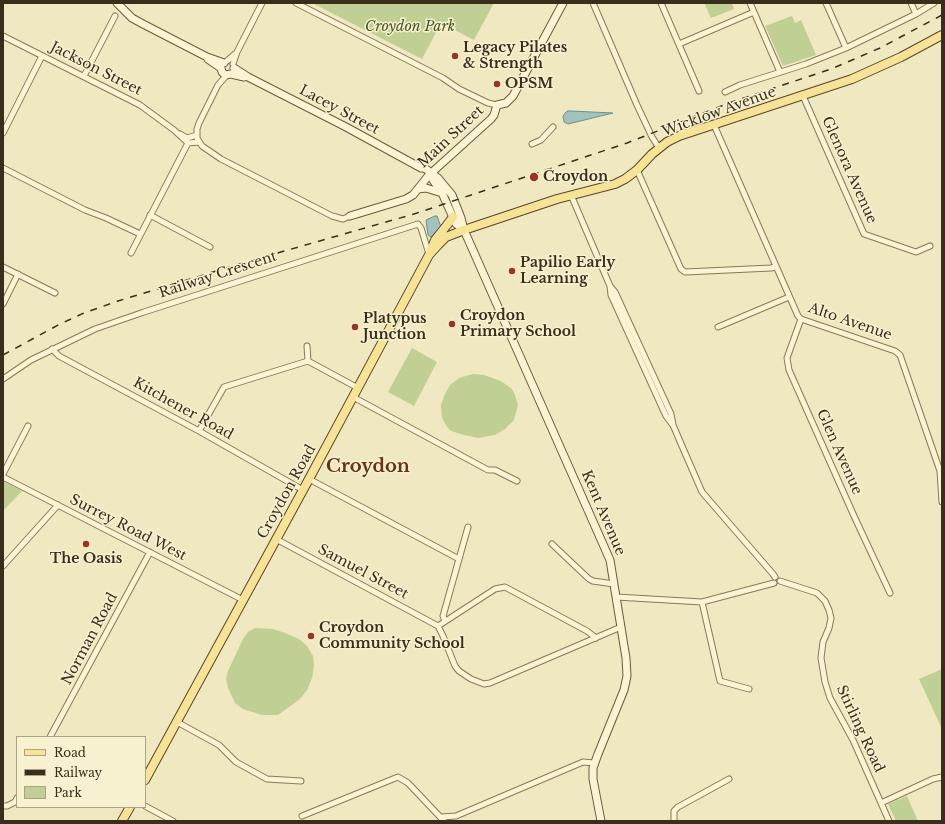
<!DOCTYPE html>
<html>
<head>
<meta charset="utf-8">
<style>
	body { margin:0 }
	#map { position:relative; width:945px; height:824px; overflow:hidden; background:#f0e8c0; font-family:"Libre Baskerville",serif }
	canvas { display:block }
	.frame { position:absolute; inset:0; border:4px solid #392e1c; pointer-events:none }
	.legend { position:absolute; left:16px; top:736px; width:130px; height:72px; box-sizing:border-box; background:#f7f1d0; border:1px solid #aba388; margin:0; padding:5px 7px; list-style:none; font-size:12px; color:#392e1c }
	.legend li { display:flex; align-items:center; gap:8px; height:20px }
	.legend b { width:20px; border:1px solid #aba388 }
</style>
</head>
<body>
<div id="map">
<canvas width="945" height="824"></canvas>
<div class="frame"></div>
<ul class="legend">
<li><b style="height:5px;background:#f6e395"></b>Road</li>
<li><b style="height:5px;background:#392e1c"></b>Railway</li>
<li><b style="height:11px;background:#c0cf93"></b>Park</li>
</ul>
</div>
<script>
const context = document.querySelector('canvas').getContext('2d');
context.lineJoin = 'round';
function fill(path, color) { context.fillStyle = color; context.fill(path, 'evenodd'); }
const shape = rows => new Path2D(rows.map(r => 'M' + r).join(''));
function stroke(path, color, width, dash) { context.strokeStyle = color; context.lineWidth = width; context.lineCap = dash ? 'butt' : 'round'; context.setLineDash(dash || []); context.stroke(path); }
function label(font, color, halo, rows, align = 'center') {
  context.font = font + ' "Libre Baskerville",serif'; context.lineWidth = 3; context.setLineDash([]); context.textBaseline = 'middle'; context.strokeStyle = halo; context.fillStyle = color; for (const [text, x, y, turn = 0] of rows) {
    context.save(); context.translate(x, y); context.rotate((+turn || 0) * Math.PI / 180); context.textAlign = isNaN(turn) ? turn : align; if (halo) context.strokeText(text, 0, 0); context.fillText(text, 0, 0); context.restore();
  }
}
const green = shape([
	[312,3,494,3,474,40,441,23,422,59],
	[707,3,732,3,734,9,711,18,705,5],
	[792,16,795,23,801,20,816,55,783,66,765,26],
	[412,348,437,362,414,406,388,392],
	[473,374,484,375,501,381,512,389,515,395,518,405,514,420,505,429,495,435,478,438,464,435,451,431,447,427,442,418,441,405,444,396,450,385,459,378],
	[3,481,22,491,3,511],
	[255,628,273,629,285,633,299,639,307,646,313,656,314,666,312,678,307,690,300,699,278,715,262,715,243,709,235,703,228,688,226,679,228,671,243,639,248,632],
	[942,669,942,729,919,679],
	[907,796,918,821,896,821,888,804]
]);
const water = shape([
	[568,111,571,111,613,113,568,124,564,122,563,116,566,112,568,111],
	[435,216,437,216,441,227,431,237,428,235,426,220,435,216]
]);
const street = shape([
	[296,3,443,78,459,89,488,103,497,105],
	[593,3,637,105,652,137,659,148],
	[661,3,699,91],
	[750,3,780,72],
	[826,3,846,48],
	[911,3,916,14],
	[3,36,140,105,174,130,188,143,199,142],
	[679,44,754,12],
	[227,61,235,54],
	[233,64,237,52,262,3],
	[227,75,218,85,199,123,197,129,197,138,202,146,221,159,332,216,343,219,350,216],
	[84,76,115,16],
	[725,92,740,85,806,64,846,48,916,14,934,3],
	[803,96,864,234,916,252,930,246],
	[714,125,798,316,801,319,895,351,900,355,940,471,942,502],
	[3,133,42,56],
	[180,134,187,138,197,135],
	[532,144,541,140,553,127],
	[3,168,85,210,106,218,140,234],
	[637,170,681,269,685,272,771,268,775,267],
	[571,195,610,286,611,295,666,416,672,424],
	[150,215,210,247],
	[131,253,188,143],
	[3,267,55,293],
	[610,286,615,292,671,414,673,425,682,446,702,492,773,574,775,577],
	[3,304,18,274],
	[801,319,787,358,789,370,854,516,890,593],
	[718,327,789,297],
	[307,346,308,361],
	[52,349,59,356,199,431,303,490],
	[3,379,31,360,95,329,144,312,418,224,421,228,429,254],
	[353,397,488,470,495,470,517,481],
	[199,431,224,387,308,361,358,388],
	[3,474,28,426],
	[3,477,243,600],
	[309,479,459,559],
	[276,539,438,626],
	[552,544,589,579,593,581,614,584],
	[3,566,58,505],
	[780,581,817,593,825,601,829,610,831,618,829,628,823,642,821,658,825,682,830,698,853,740,889,821],
	[616,597,702,602,774,583],
	[702,602,720,681,749,689],
	[445,621,443,616,468,527],
	[438,626,443,636,455,666,459,671,471,679,484,684,490,683,621,627],
	[438,626,495,589,505,587,587,631,596,638],
	[177,722,219,745,236,762,267,779,301,781],
	[50,737,150,552],
	[881,803,933,779,942,777],
	[3,806,7,806,15,802,17,798],
	[145,806,173,821],
	[302,816,393,779,398,777,408,783,444,821],
	[441,817,456,816,583,762,594,763],
	[674,821,674,811,678,807,729,779]
]);
const secondary = shape([
	[117,3,132,18,143,24,207,57,224,63],
	[208,59,221,68,222,72,225,75,231,74,244,77],
	[234,68,248,77,346,127,421,168],
	[418,166,426,169,438,178,452,195,461,218,464,230,610,560,626,658,627,676,624,690,598,754,593,768,593,779,601,821],
	[433,180,442,193,456,224,464,230],
	[418,189,426,188,442,193],
	[350,216,406,199,413,195,429,175,491,119,494,115,497,105,506,103,513,96,563,3]
]);
const primary = shape([
	[431,250,435,240,447,225,453,217],
	[145,780,309,479,429,255,438,245,446,237,464,230,557,199,615,184,625,179,637,170,652,154,667,142,679,136,852,79,901,57,942,35],
	[122,821,130,807]
]);
const rail = shape([
	[162,294,205,280],
	[3,355,60,324,84,313,118,301,246,262,414,214,627,143,729,103,831,69,880,48,942,15]
]);
const markers = [
	[455,56,4,"#9c3224"],
	[497,84,4,"#9c3224"],
	[534,177,5,"#9c3224"],
	[512,271,4,"#9c3224"],
	[452,324,4,"#9c3224"],
	[355,327,4,"#9c3224"],
	[86,544,4,"#9c3224"],
	[311,636,4,"#9c3224"]
];
const parkNames = [
	["Croydon Park",410,27]
];
const poiNames = [
	["Legacy Pilates",463,48],
	["& Strength",463,64],
	["OPSM",505,84],
	["Croydon",543,177],
	["Papilio Early",520,263],
	["Learning",520,279],
	["Croydon",460,316],
	["Primary School",460,332],
	["Platypus",363,319],
	["Junction",363,335],
	["The Oasis",86,559,"center"],
	["Croydon",319,628],
	["Community School",319,644]
];
const streetNames = [
	["Jackson Street",96,69,27],
	["Lacey Street",339,110,28],
	["Wicklow Avenue",719,112,-20],
	["Main Street",451,137,-43],
	["Glenora Avenue",849,170,66],
	["Railway Crescent",218,275,-18],
	["Alto Avenue",850,322,19],
	["Kitchener Road",183,409,29],
	["Glen Avenue",839,452,66],
	["Croydon Road",287,492,-61],
	["Kent Avenue",603,513,67],
	["Surrey Road West",128,528,27],
	["Samuel Street",363,572,28],
	["Norman Road",90,639,-62],
	["Stirling Road",860,729,65]
];
const districtNames = [
	["Croydon",368,467]
];
fill(green, '#c0cf93');
fill(water, '#a3c2bd');
stroke(water, '#6a908b', 1);
stroke(street, '#8a7857', 7);
stroke(secondary, '#6c593a', 9);
stroke(primary, '#57452c', 10);
stroke(street, '#faf4d4', 5);
stroke(secondary, '#faf4d4', 7);
stroke(primary, '#f6e395', 8);
stroke(rail, '#392e1c', 1.5, [7, 7]);
for (const [x, y, r, color] of markers) { const dot = new Path2D(); dot.arc(x, y, r, 0, 2 * Math.PI); context.fillStyle = color; context.fill(dot); stroke(dot, '#f7f1d0', 1.5); }
label('italic 14px', '#435622', '#f7f1d0', parkNames);
label('bold 14px', '#392e1c', '#f7f1d0', poiNames, 'left');
label('14px', '#392e1c', '#f7f1d0', streetNames);
label('bold 18px', '#683319', '#f7f1d0', districtNames);
</script>
</body>
</html>
